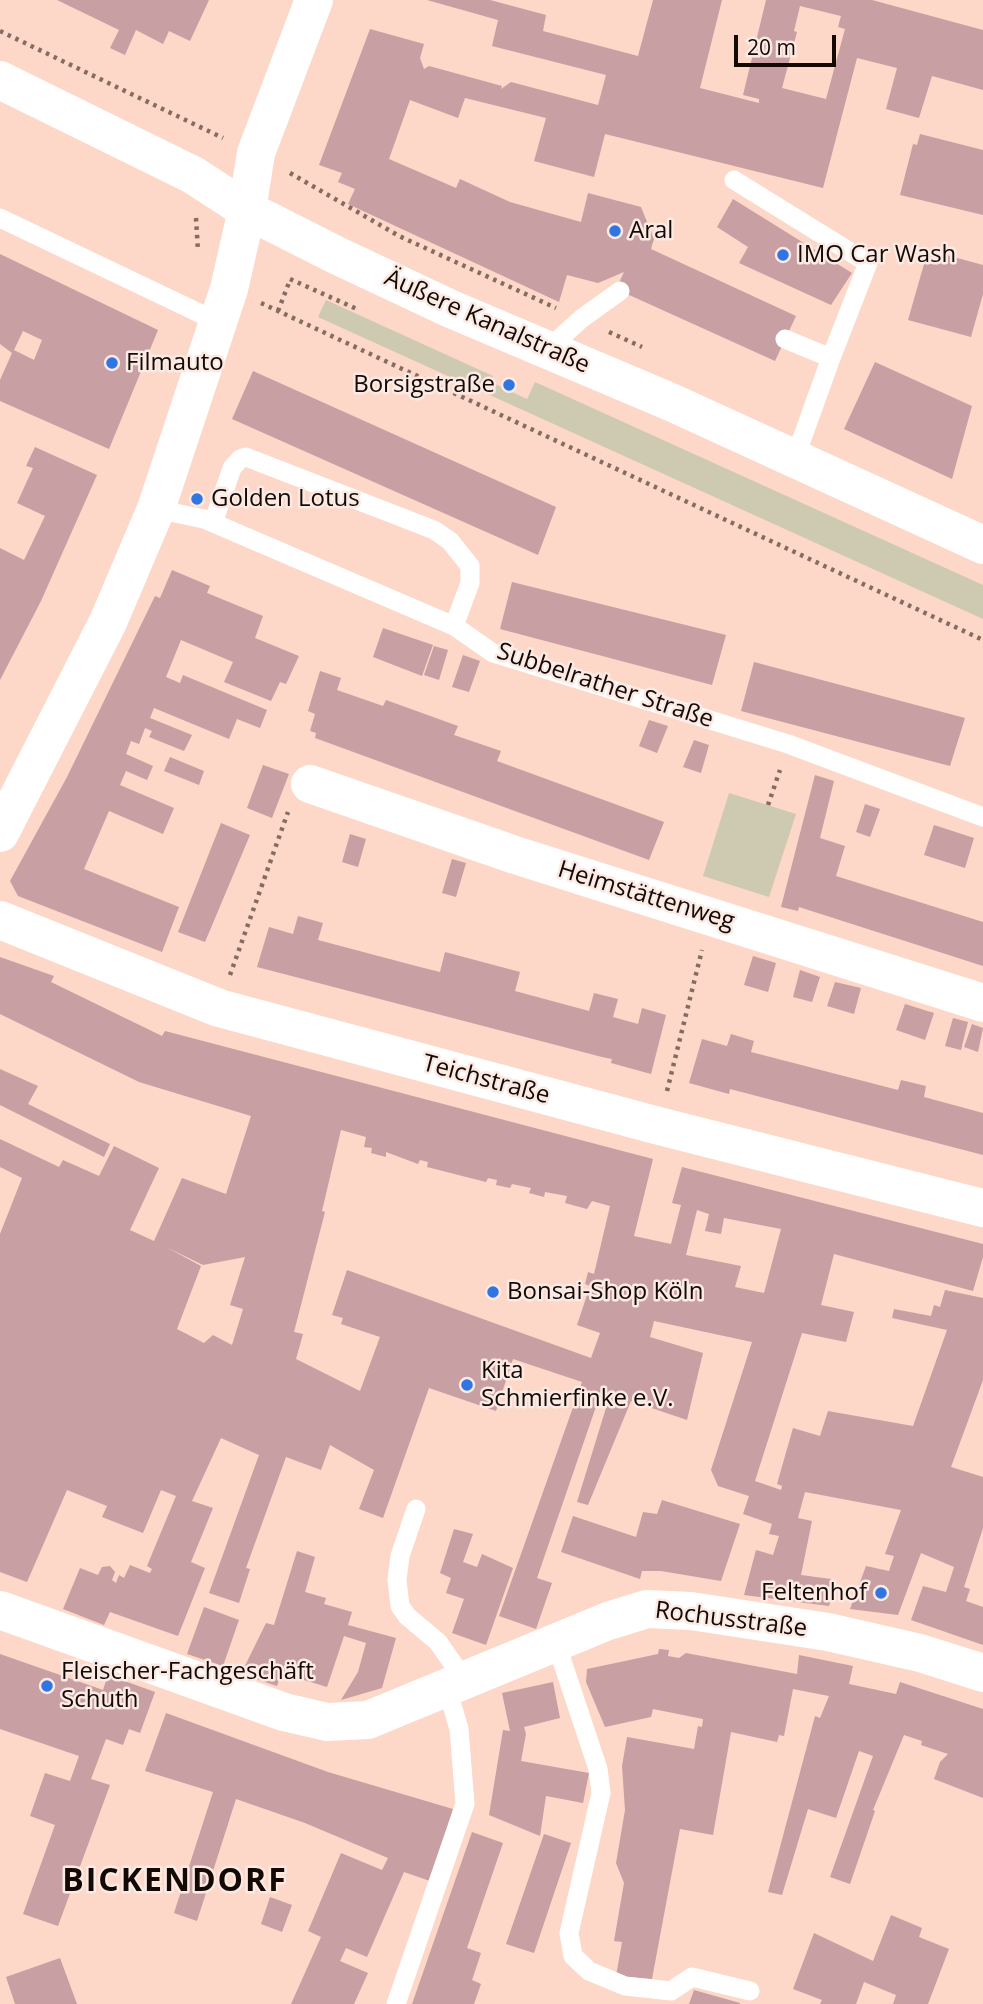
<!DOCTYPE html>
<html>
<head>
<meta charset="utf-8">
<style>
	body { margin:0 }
	#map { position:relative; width:983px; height:2004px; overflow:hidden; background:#fdd7c7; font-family:"Open Sans",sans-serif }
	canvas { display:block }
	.scale { position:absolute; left:734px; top:35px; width:102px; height:32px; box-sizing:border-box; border:4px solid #150905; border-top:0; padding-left:9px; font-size:21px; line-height:24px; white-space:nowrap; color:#150905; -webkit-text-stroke:5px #faeae3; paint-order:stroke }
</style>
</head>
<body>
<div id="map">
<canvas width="983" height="2004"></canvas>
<div class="scale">20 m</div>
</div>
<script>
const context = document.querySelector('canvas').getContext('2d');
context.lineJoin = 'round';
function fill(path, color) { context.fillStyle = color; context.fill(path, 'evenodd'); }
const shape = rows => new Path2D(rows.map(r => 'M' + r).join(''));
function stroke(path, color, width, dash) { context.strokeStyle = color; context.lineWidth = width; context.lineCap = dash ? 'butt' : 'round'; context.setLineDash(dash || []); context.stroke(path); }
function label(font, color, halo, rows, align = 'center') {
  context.font = font + ' "Open Sans",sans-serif'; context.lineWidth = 5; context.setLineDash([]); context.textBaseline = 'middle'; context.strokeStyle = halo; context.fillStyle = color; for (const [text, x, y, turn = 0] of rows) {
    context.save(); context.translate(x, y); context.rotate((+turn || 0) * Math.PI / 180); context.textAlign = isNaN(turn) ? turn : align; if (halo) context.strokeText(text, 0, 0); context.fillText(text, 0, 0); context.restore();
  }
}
const green = shape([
	[326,300,493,376,493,383,527,399,535,382,983,585,983,619,318,317],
	[729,793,796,814,769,897,703,876]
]);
const building = shape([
	[57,0,209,0,190,41,169,31,163,44,136,30,125,55,110,48,119,30],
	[427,0,490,0,546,15,543,31,638,56,653,0,722,0,700,88,759,103,759,99,743,95,766,0,872,0,983,30,983,90,932,76,919,118,886,109,897,68,857,58,823,188,605,134,594,177,534,161,546,118,465,98,458,118,410,100,389,159,456,188,460,179,510,202,581,222,588,193,641,207,654,239,651,249,796,316,775,361,616,289,624,272,598,283,567,275,559,302,348,204,355,189,338,182,342,173,319,165,370,29,424,44,420,58,424,69,429,66,502,86,501,89,511,82,598,105,606,75,492,46,498,20],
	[800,6,841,16,838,27,845,29,826,99,782,88,797,32,794,31],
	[920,134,983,150,983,215,900,195,913,144,917,145],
	[733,199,852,273,831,305,739,263,748,247,717,227],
	[928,250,983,265,983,294,971,337,908,320],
	[0,254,158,330,109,449,0,401,0,380,12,353,0,344],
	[23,331,42,340,34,360,14,350],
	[875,362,972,406,952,479,844,429],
	[253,371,556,507,538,555,232,419],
	[35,447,97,475,41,601,0,680,0,548,24,560,45,516,17,503,33,468,26,466],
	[172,570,210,586,207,593,263,616,255,638,299,656,286,684,280,682,271,701,224,682,233,662,181,640,166,677,180,683,183,675,267,710,260,728,237,719,229,739,154,708,150,718,192,735,184,751,149,737,152,731,145,728,139,744,131,741,126,754,153,766,147,780,126,771,120,785,174,808,163,834,109,811,84,869,179,907,162,952,18,896,10,881,67,777,155,596,160,598],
	[512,582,726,635,712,685,500,629],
	[383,628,433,645,422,676,373,657],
	[434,646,448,650,439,680,424,675],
	[463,655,480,661,469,692,452,687],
	[754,662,965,718,950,766,741,711],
	[320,671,341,678,337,690,383,706,386,700,458,726,454,735,501,751,497,761,664,822,649,860,315,738,316,733,310,731,315,714,308,711],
	[649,720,668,726,657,753,639,746],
	[694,740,709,745,701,773,683,767],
	[170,757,204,771,199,785,164,771],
	[263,765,289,774,272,818,247,808],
	[815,775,834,781,820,838,845,846,836,876,983,922,983,966,799,907,798,911,781,907],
	[865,804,880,809,870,837,856,832],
	[221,823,250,835,205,942,178,932],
	[934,825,974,838,965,868,924,855],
	[350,834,366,839,358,867,342,862],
	[452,859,466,863,456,897,442,893],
	[298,916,323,923,318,940,416,966,440,972,445,952,520,972,515,991,589,1011,594,993,618,999,613,1017,638,1024,642,1008,666,1015,651,1074,611,1063,612,1059,602,1057,257,967,269,927,293,934],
	[753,956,776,963,768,992,744,985],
	[0,957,54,976,51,982,162,1036,165,1031,653,1159,634,1236,671,1244,681,1205,672,1203,682,1167,983,1244,983,1257,973,1291,834,1254,821,1305,854,1312,846,1342,802,1333,755,1481,781,1490,782,1486,777,1484,793,1428,820,1436,828,1411,913,1426,947,1330,892,1318,894,1309,931,1316,934,1305,940,1307,945,1290,983,1298,983,1380,951,1467,983,1477,983,1528,964,1587,970,1589,966,1601,983,1607,983,1645,911,1620,923,1586,946,1592,954,1567,921,1553,898,1615,850,1609,866,1566,889,1571,894,1556,885,1554,901,1510,805,1492,798,1518,812,1521,801,1575,831,1579,835,1587,829,1606,744,1595,756,1550,773,1555,779,1536,769,1534,772,1524,743,1514,749,1496,718,1486,711,1470,752,1342,654,1321,650,1337,703,1353,687,1420,631,1401,588,1505,577,1502,610,1395,601,1392,537,1578,552,1583,536,1629,499,1616,582,1382,513,1359,496,1411,429,1388,383,1518,359,1509,374,1470,330,1445,321,1470,286,1457,246,1568,250,1569,239,1603,209,1593,259,1455,221,1438,192,1501,213,1508,191,1562,205,1568,178,1636,110,1612,104,1625,63,1609,80,1568,98,1575,102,1567,110,1566,115,1572,112,1580,116,1583,119,1575,124,1578,130,1565,150,1573,152,1569,147,1566,176,1496,161,1490,143,1533,102,1517,107,1506,67,1490,27,1582,0,1572,0,1234,22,1178,0,1167,0,1139,59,1167,63,1160,99,1176,114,1146,159,1168,130,1230,154,1241,182,1178,226,1194,251,1116,139,1082,0,1014],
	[341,1130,366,1137,364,1147,372,1148,371,1153,386,1157,386,1152,418,1164,420,1160,428,1162,427,1167,486,1182,488,1178,497,1180,496,1185,510,1188,512,1184,531,1188,529,1193,544,1197,545,1192,567,1196,565,1203,587,1209,592,1201,610,1206,594,1274,588,1272,585,1284,590,1286,577,1325,600,1333,591,1358,347,1270,332,1315,343,1318,341,1324,380,1337,360,1391,296,1359,303,1334,294,1332,325,1212,322,1211],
	[697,1210,709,1214,705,1231,721,1234,724,1218,781,1229,764,1293,735,1287,741,1266,686,1255],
	[166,1247,203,1265,245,1257,230,1305,243,1309,232,1345,213,1335,204,1343,177,1329,201,1266],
	[800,970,820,977,812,1002,793,997],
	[835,982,861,988,854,1014,827,1006],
	[905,1004,934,1013,925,1040,896,1030],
	[953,1018,968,1022,961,1050,945,1046],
	[972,1024,983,1028,978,1052,964,1047],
	[731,1034,754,1041,751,1052,898,1090,901,1080,926,1086,924,1097,983,1113,983,1155,730,1089,729,1094,689,1083,702,1039,727,1046],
	[0,1069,38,1086,28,1104,110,1144,104,1157,0,1105],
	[662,1500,740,1524,721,1581,661,1571,642,1571,640,1579,561,1552,573,1516,636,1537,643,1512,657,1514],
	[454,1529,473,1534,463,1562,477,1567,482,1554,513,1568,486,1645,452,1633,464,1599,446,1593,451,1578,440,1573],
	[297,1551,315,1557,305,1592,326,1598,324,1604,352,1612,348,1625,396,1638,382,1688,341,1700,358,1672,366,1643,344,1636,327,1687,281,1673,277,1686,241,1674,266,1623,274,1625],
	[204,1607,239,1620,223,1666,187,1654],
	[659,1649,669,1650,668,1656,679,1658,686,1653,797,1674,799,1655,853,1666,849,1684,896,1694,900,1682,983,1709,983,1798,934,1779,940,1762,948,1754,921,1745,922,1741,904,1735,873,1810,875,1811,850,1884,830,1877,873,1756,859,1751,836,1818,808,1809,782,1895,768,1892,815,1716,820,1718,829,1696,793,1689,784,1736,779,1735,777,1742,731,1732,713,1835,680,1829,652,1979,616,1976,622,1942,614,1941,624,1883,616,1863,625,1810,622,1766,627,1737,694,1749,698,1726,702,1727,703,1719,653,1709,651,1717,605,1727,586,1682,587,1669,658,1654],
	[0,1654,103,1690,108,1675,155,1692,140,1733,129,1729,123,1745,106,1739,91,1779,110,1785,58,1926,23,1914,55,1825,30,1816,45,1773,70,1781,79,1756,0,1729],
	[553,1682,560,1718,524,1727,526,1734,521,1761,589,1773,583,1803,546,1796,540,1836,489,1815,503,1730,510,1731,502,1693],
	[166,1713,328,1772,453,1809,430,1881,404,1872,367,1957,346,1948,340,1961,368,1973,354,2004,291,2004,321,1937,308,1931,341,1853,382,1870,388,1858,305,1823,236,1799,197,1921,174,1913,213,1792,145,1771],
	[472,1832,503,1843,467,1948,481,1953,472,1980,481,1984,474,2004,412,2004],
	[544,1834,571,1843,534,1953,506,1944],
	[270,1897,292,1905,282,1932,261,1924],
	[891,1915,922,1928,919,1937,949,1949,928,2004,893,2004,896,1995,864,1982,856,2004,820,2004,822,2000,793,1989,814,1933,873,1961],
	[60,1958,77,2004,15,2004,6,1977],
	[694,1990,740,2003,740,2004,689,2004]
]);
const path = shape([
	[0,31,223,138],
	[290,173,399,236,556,308],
	[196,218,198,251],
	[290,279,359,310],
	[261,303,983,640],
	[278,311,290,280],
	[609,332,642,347],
	[768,805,780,770],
	[230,975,288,812],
	[667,1091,702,950]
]);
const service = shape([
	[734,180,868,263,831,358],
	[0,218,218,322],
	[785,339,831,358,795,458],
	[547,350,581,319,620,291],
	[156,509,204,519,454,626,493,653,788,744,983,817],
	[213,523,232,468,240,459,246,457,434,530,450,541,470,566,470,583,454,626],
	[416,1509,400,1556,397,1580,400,1606,407,1616,438,1642,465,1681],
	[556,1643,598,1769,601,1793,569,1933,573,1956,589,1971,625,1986,671,1991,692,1977,750,1991],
	[396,2004,465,1804,459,1729,447,1688]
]);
const minor = shape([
	[310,784,515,855,983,1003],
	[0,920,219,1008,659,1126,983,1208],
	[0,1610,284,1712,327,1722,368,1720,608,1621,647,1609,691,1611,828,1632,920,1653,983,1673]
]);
const tertiary = shape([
	[0,833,108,622,156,509,229,289,247,210]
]);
const secondary = shape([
	[0,80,193,175,247,210,338,256,451,309,673,403,983,545],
	[247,210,256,153,314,0]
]);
const markers = [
	[615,231,7,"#3075e2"],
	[783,255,7,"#3075e2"],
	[112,363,7,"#3075e2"],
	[509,385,7,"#3075e2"],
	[197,499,7,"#3075e2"],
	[493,1292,7,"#3075e2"],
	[467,1385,7,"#3075e2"],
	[881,1593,7,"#3075e2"],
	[47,1686,7,"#3075e2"]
];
const poiNames = [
	["Aral",629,231],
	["IMO Car Wash",797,255],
	["Filmauto",126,363],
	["Borsigstraße",495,385,"right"],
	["Golden Lotus",211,499],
	["Bonsai-Shop Köln",507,1292],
	["Kita",481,1371],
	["Schmierfinke e.V.",481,1399],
	["Feltenhof",867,1593,"right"],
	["Fleischer-Fachgeschäft",61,1672],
	["Schuth",61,1700]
];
const streetNames = [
	["Äußere Kanalstraße",487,322,24],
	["Subbelrather Straße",605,686,18],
	["Heimstättenweg",646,896,17],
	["Teichstraße",486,1080,15],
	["Rochusstraße",731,1620,7]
];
const districtNames = [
	["BICKENDORF",175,1882]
];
fill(green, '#cdcab1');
fill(building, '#c89fa2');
stroke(path, '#856c62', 4.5, [3.5, 5]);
stroke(service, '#fff', 19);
stroke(minor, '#fff', 38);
stroke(tertiary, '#fff', 38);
stroke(secondary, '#fff', 38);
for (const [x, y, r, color] of markers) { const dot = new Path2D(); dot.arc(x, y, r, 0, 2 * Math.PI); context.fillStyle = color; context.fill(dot); stroke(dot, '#faeae3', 2.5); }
label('24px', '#150905', '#faeae3', poiNames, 'left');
label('24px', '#150905', '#faeae3', streetNames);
context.letterSpacing = '2px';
label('bold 32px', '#150905', '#faeae3', districtNames);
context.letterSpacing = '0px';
</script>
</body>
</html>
